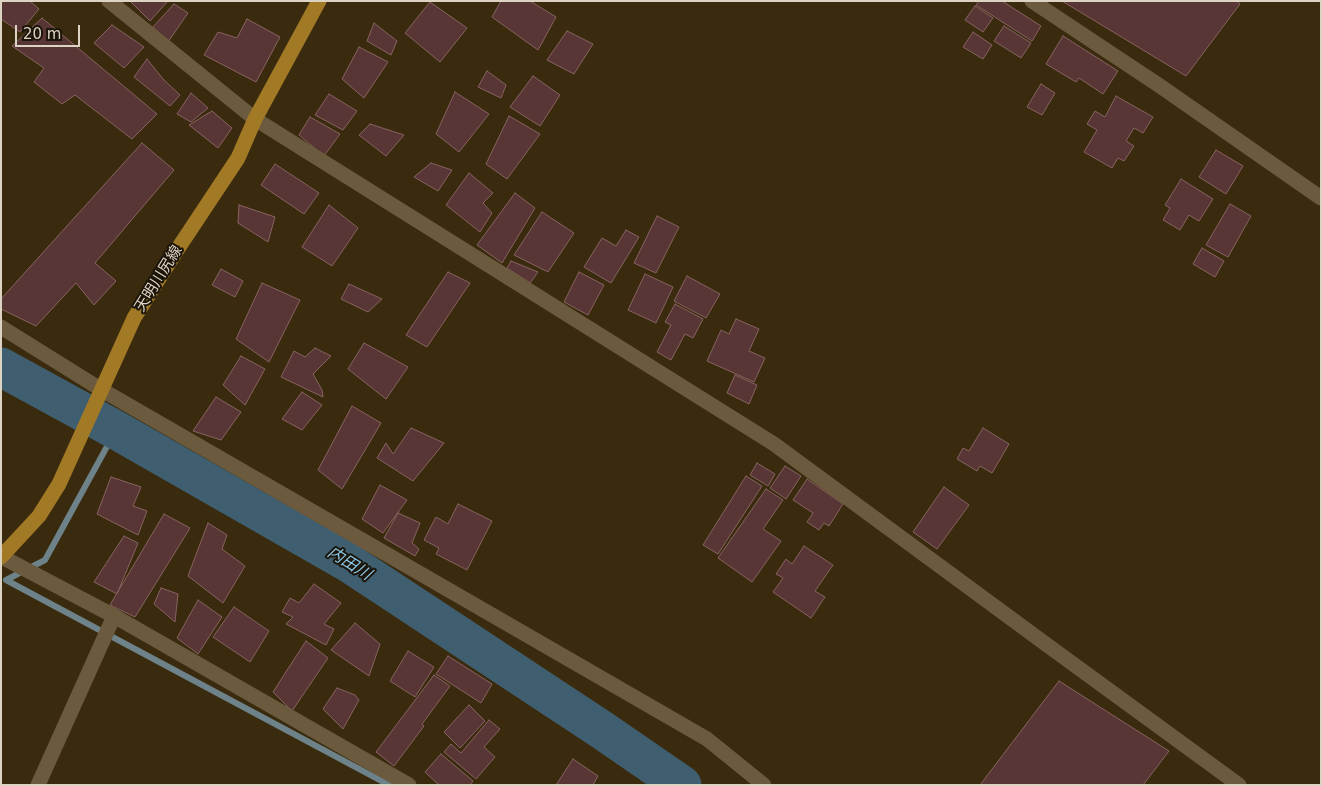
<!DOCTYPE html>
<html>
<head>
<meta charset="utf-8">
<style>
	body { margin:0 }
	#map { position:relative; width:1322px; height:786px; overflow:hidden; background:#3a2b0f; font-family:"DejaVu Sans",sans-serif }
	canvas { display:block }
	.frame { position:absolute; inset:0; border:2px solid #ddd3c3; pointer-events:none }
	.scale { position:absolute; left:15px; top:25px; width:65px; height:22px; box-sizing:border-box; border:2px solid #ddd3c3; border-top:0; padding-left:6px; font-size:15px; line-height:18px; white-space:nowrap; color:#ddd3c3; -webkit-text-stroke:4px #1c1509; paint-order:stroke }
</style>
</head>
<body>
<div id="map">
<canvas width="1322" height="786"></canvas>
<div class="frame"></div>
<div class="scale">20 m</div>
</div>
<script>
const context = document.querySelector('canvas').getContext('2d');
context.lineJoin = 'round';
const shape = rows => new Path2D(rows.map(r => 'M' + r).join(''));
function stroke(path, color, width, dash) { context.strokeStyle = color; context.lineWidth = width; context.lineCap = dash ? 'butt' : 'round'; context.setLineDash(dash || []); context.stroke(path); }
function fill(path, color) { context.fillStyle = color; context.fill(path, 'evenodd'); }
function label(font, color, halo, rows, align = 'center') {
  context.font = font + ' "DejaVu Sans","Noto Sans JP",sans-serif'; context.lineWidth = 4; context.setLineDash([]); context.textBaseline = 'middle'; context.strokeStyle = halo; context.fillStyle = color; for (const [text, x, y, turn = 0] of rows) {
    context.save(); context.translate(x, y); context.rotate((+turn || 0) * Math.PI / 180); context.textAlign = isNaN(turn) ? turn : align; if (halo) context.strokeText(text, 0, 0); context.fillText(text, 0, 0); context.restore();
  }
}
const stream = shape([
	[116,430,45,560,6,580,389,785]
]);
const river = shape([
	[1,367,116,430,349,563,602,730,682,785]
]);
const building = shape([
	[1,1,30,1,39,9,20,32,1,19,1,1],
	[130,1,168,1,150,21,130,1],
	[501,1,530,1,556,17,538,50,492,17,501,1],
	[979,1,1002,1,1041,26,1032,41,976,5,979,1],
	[1062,1,1236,1,1240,4,1186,76,1062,1],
	[430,2,467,28,440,62,405,33,430,2],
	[174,4,188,13,168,42,153,27,174,4],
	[975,6,993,18,983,32,965,20,975,6],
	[42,18,157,114,132,139,75,95,62,104,34,82,44,68,12,46,42,18],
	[247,19,280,37,256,82,204,55,218,32,237,38,247,19],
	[374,23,397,41,391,55,367,41,374,23],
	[112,25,144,47,124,68,94,43,112,25],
	[1004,26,1031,43,1021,58,994,41,1004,26],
	[567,31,593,44,574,74,547,60,567,31],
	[973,32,992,45,983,59,963,47,973,32],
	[1063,36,1118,71,1103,94,1079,78,1076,82,1046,64,1063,36],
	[359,47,388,62,364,98,342,79,359,47],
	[147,59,163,79,180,95,170,106,134,77,147,59],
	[487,71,506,85,501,98,478,87,487,71],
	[533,76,560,95,540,126,510,107,533,76],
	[1041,84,1055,93,1042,115,1027,107,1041,84],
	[455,92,489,114,459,152,436,134,455,92],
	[191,93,208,108,191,122,177,114,191,93],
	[329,94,357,111,343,130,315,115,329,94],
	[1116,96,1153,117,1143,133,1134,128,1126,141,1134,146,1124,161,1118,158,1112,168,1084,152,1097,130,1087,124,1095,111,1105,117,1116,96],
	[212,111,232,128,218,148,189,125,212,111],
	[509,116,540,134,507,179,486,164,509,116],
	[310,117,340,134,324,156,299,135,310,117],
	[370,124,404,135,386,156,359,135,370,124],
	[142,143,174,170,95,263,116,281,94,305,76,283,36,326,1,309,1,299,142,143],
	[1216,150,1243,166,1226,194,1199,177,1216,150],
	[431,163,452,170,438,191,414,177,431,163],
	[275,164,319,193,304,214,261,185,275,164],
	[469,173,493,193,483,203,492,213,480,232,446,205,469,173],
	[1181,179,1213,199,1199,221,1189,215,1180,230,1163,220,1170,208,1165,205,1181,179],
	[515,193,535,208,502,263,477,245,515,193],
	[1230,204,1251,216,1228,257,1206,245,1230,204],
	[239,205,275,217,268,242,238,223,239,205],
	[329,205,358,228,332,266,302,247,329,205],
	[542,212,574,233,548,272,514,255,542,212],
	[657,216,679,227,656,273,634,263,657,216],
	[626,230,639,237,611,283,584,267,602,238,616,246,626,230],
	[1202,248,1224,261,1215,277,1193,264,1202,248],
	[511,261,538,272,530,283,507,268,511,261],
	[221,269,243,281,235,297,212,285,221,269],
	[448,272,470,283,427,347,406,335,448,272],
	[579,272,604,285,588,315,564,302,579,272],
	[645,274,673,287,656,323,628,310,645,274],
	[687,276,720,294,706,318,674,301,687,276],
	[262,283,300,300,269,362,236,339,262,283],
	[349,284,382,299,368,312,341,299,349,284],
	[675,304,703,319,693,338,685,334,671,360,657,352,671,325,665,322,675,304],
	[736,319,759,329,749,351,765,358,754,382,707,361,721,330,729,334,736,319],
	[364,343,408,367,386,399,348,369,364,343],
	[315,348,331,356,313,374,322,390,323,397,281,377,294,351,305,357,315,348],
	[241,356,265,369,245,405,223,385,241,356],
	[735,375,757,385,749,404,727,393,735,375],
	[302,392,322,405,302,430,282,419,302,392],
	[216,397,241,412,221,440,193,431,216,397],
	[352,406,381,423,342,489,318,470,352,406],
	[411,428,444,443,413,481,377,458,386,443,393,454,411,428],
	[983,428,1009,444,992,473,980,466,977,471,957,459,963,448,969,451,983,428],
	[757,463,775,474,768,486,750,475,757,463],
	[785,466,801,476,786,499,770,488,785,466],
	[746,476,762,486,718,554,703,545,746,476],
	[111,477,141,487,133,506,147,511,138,535,97,514,111,477],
	[807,479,843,504,829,526,824,523,819,530,807,522,813,513,793,500,807,479],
	[380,485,407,500,383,533,362,519,380,485],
	[944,487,969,505,937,549,913,532,944,487],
	[766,489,783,500,763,529,781,541,752,582,718,558,766,489],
	[458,504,492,521,467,570,436,554,439,548,424,540,436,517,448,524,458,504],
	[398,513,420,523,412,543,419,549,415,556,384,538,398,513],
	[164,514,190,528,135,617,110,605,164,514],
	[208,523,227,535,222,549,245,566,223,603,188,576,208,523],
	[124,536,138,543,117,594,94,582,124,536],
	[804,546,833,565,815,591,825,597,811,618,773,592,783,578,776,574,786,559,792,564,804,546],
	[314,584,341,603,324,624,334,629,326,645,286,624,293,617,282,612,290,598,299,603,314,584],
	[161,588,178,594,175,622,154,604,161,588],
	[198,600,222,617,198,654,177,638,198,600],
	[234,607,269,631,250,662,213,637,234,607],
	[355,623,380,644,369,676,331,650,355,623],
	[306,641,328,658,292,711,273,692,306,641],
	[408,651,434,667,415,697,390,681,408,651],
	[448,656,492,684,481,703,436,674,448,656],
	[434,675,450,686,422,724,424,726,394,766,376,752,434,675],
	[1059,681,1169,751,1143,785,980,785,1059,681],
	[337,688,355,695,359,700,343,729,323,709,337,688],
	[469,705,485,721,460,748,444,732,469,705],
	[489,720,500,729,484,747,495,757,476,779,444,752,451,744,461,753,489,720],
	[441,754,473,781,470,785,439,785,425,772,441,754],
	[573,759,598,776,593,785,556,785,573,759]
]);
const minor = shape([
	[109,1,255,119,774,444,1043,642,1239,785],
	[1032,1,1160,86,1321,198],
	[1,327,102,390,707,739,764,785],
	[2,557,114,616,409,785],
	[38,785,114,616]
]);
const major = shape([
	[1,557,39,516,59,484,134,318,177,250,238,158,255,119,319,1]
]);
const streetNames = [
	["天明川尻線",159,279,-58]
];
const waterNames = [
	["内田川",349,564,32]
];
stroke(stream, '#6e828a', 6);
stroke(river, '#3f5f71', 39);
fill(building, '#573635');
stroke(building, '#876361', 1);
stroke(minor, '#6b5a3e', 15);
stroke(major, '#a27925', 15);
label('15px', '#ddd3c3', '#1c1509', streetNames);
label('italic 16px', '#8bc7e8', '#1c1509', waterNames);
</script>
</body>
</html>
